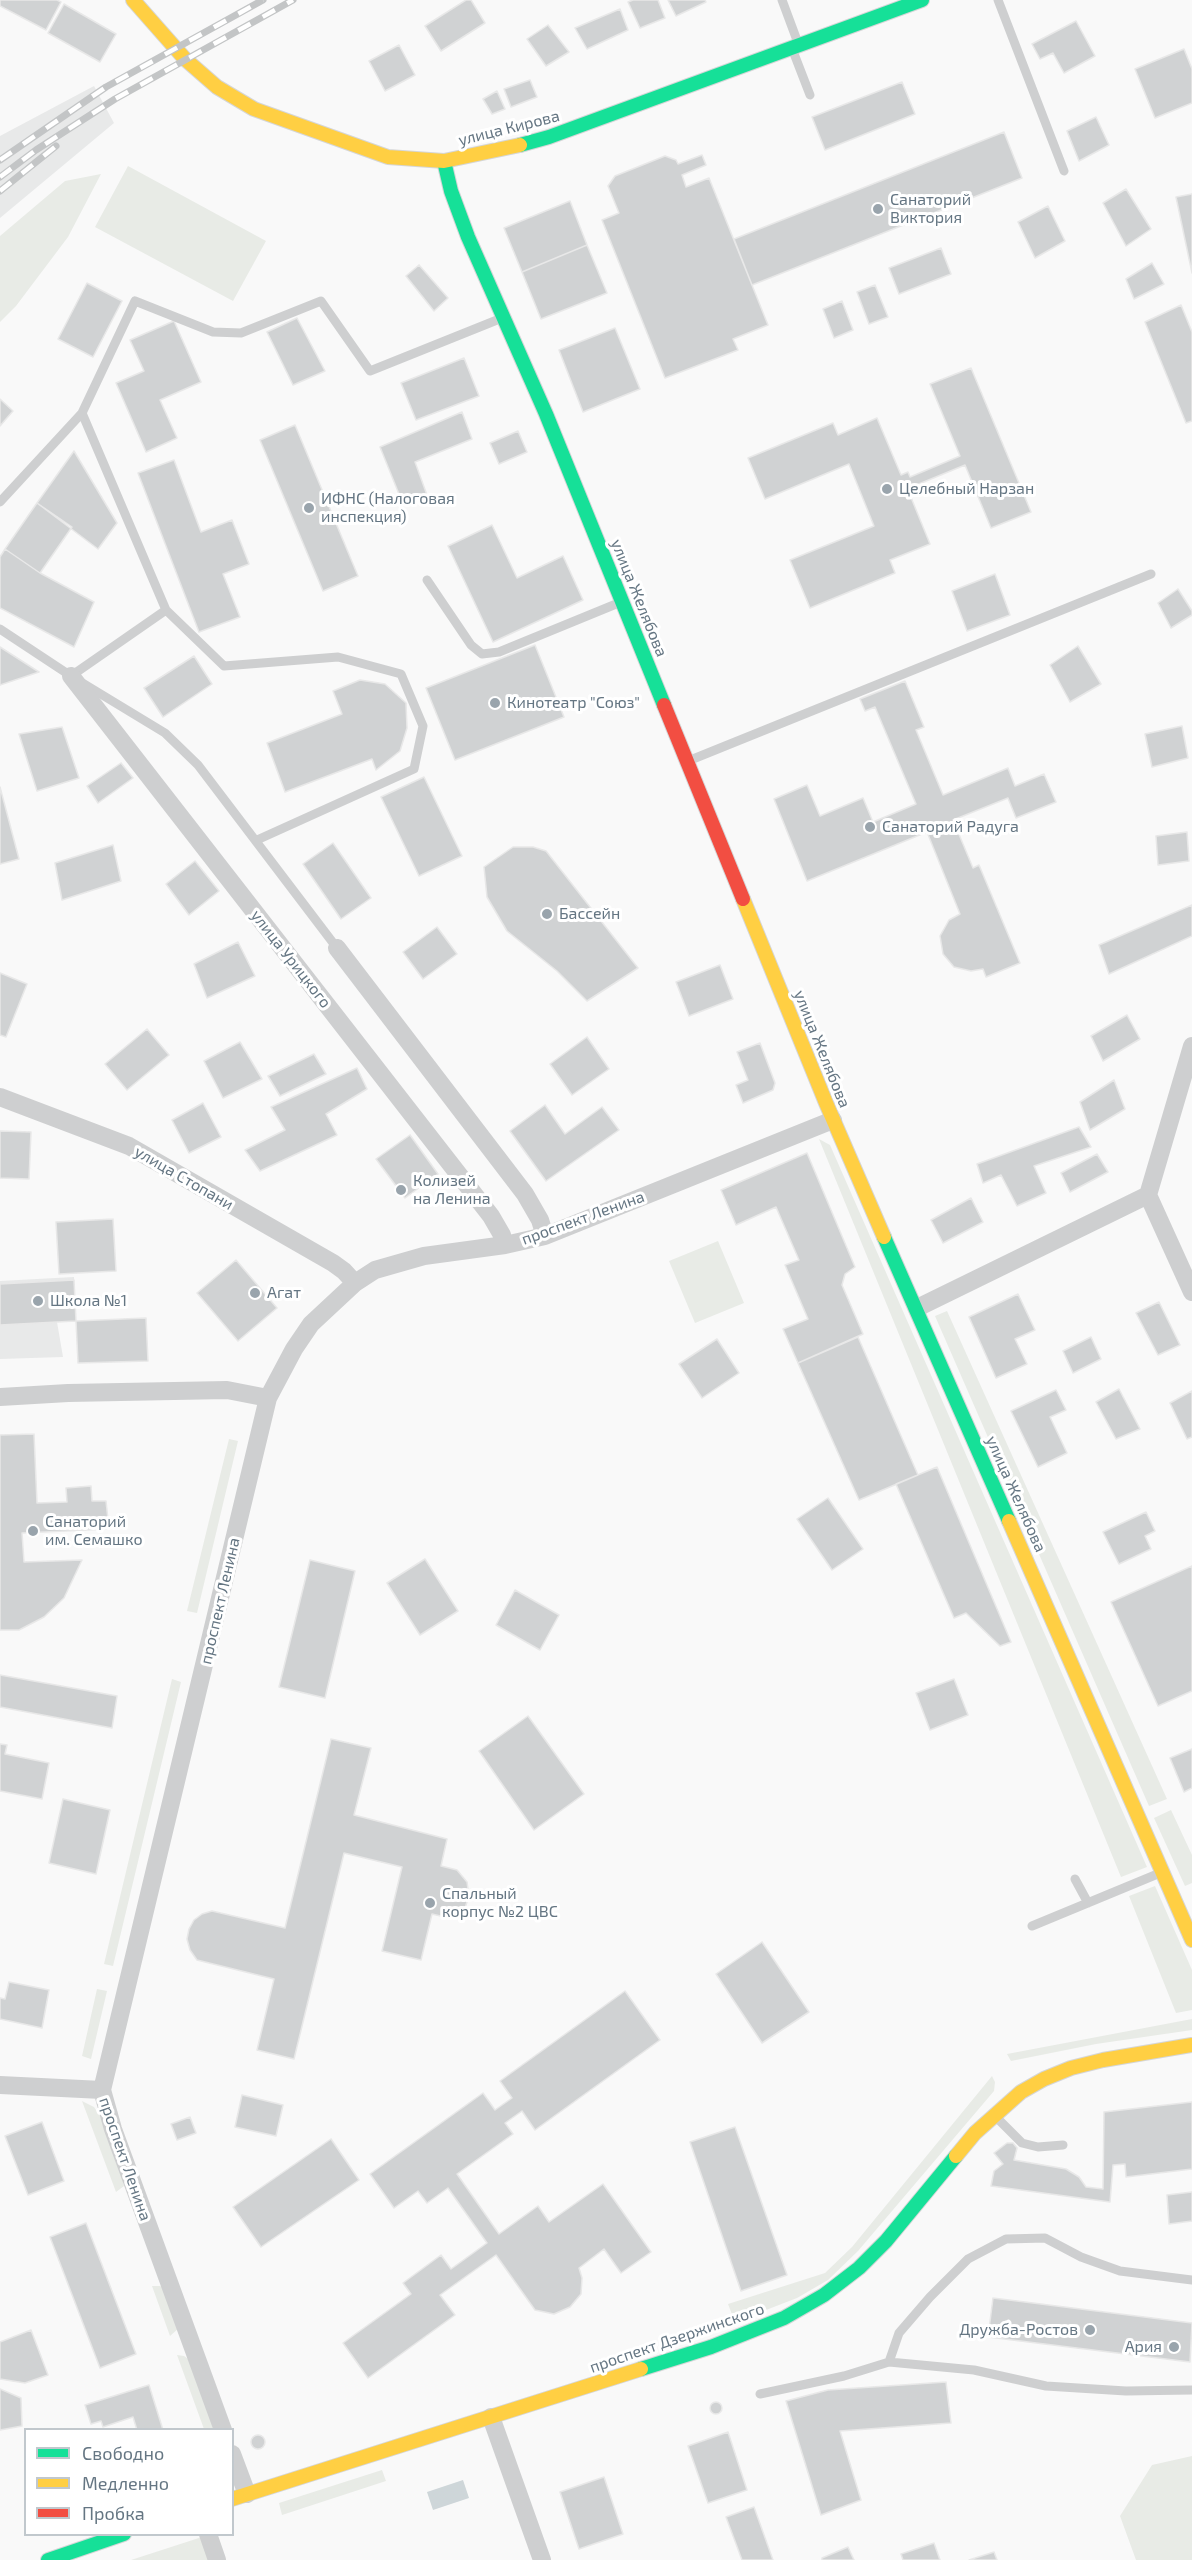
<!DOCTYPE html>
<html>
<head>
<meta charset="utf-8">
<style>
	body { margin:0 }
	#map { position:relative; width:1192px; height:2560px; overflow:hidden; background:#f9f9f9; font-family:"Exo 2",sans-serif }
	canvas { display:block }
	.legend { position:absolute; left:24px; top:2428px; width:210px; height:108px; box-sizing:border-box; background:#fff; border:2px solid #c1c8cd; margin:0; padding:8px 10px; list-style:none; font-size:18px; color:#657683 }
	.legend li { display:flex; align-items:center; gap:12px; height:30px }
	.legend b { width:30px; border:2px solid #c1c8cd }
</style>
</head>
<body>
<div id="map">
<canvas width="1192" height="2560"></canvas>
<ul class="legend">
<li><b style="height:8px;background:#16e098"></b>Свободно</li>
<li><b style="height:8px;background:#ffcf43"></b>Медленно</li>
<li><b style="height:8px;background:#f24e42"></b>Пробка</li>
</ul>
</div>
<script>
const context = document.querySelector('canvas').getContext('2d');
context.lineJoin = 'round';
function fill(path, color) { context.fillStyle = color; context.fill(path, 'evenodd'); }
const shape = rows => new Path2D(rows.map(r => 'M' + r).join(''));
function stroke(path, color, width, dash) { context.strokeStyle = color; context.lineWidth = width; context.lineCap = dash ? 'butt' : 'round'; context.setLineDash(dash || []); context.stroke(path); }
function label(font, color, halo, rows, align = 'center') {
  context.font = font + ' "Exo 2",sans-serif'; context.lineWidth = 6; context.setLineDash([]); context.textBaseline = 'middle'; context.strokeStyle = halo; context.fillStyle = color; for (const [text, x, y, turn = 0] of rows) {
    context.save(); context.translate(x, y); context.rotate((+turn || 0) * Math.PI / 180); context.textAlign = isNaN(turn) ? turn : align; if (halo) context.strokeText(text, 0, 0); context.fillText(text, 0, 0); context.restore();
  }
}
const built = shape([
	[94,86,114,123,0,218,0,136],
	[74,1277,76,1321,57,1322,63,1357,0,1359,0,1281]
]);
const green = shape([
	[128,166,266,241,233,301,95,227],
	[101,174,68,237,16,306,0,322,0,236,65,181],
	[819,1139,830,1145,1147,1867,1121,1877],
	[718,1241,744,1303,695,1323,669,1261],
	[947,1311,1167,1799,1149,1806,935,1316],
	[229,1439,238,1441,197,1613,187,1611],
	[172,1679,181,1682,113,1966,104,1964],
	[1171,1810,1192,1855,1192,1883,1185,1886,1154,1818],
	[1155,1886,1192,1970,1192,2010,1176,2013,1129,1896],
	[97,1989,107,1991,91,2059,82,2056],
	[1192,2019,1192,2030,1096,2044,1011,2061,1007,2054],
	[992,2076,995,2082,994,2091,858,2251,828,2280,797,2298,735,2322,728,2304,825,2273,852,2247],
	[82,2101,94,2107,100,2116,123,2177,124,2186,116,2192],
	[152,2286,160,2286,165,2289,179,2328,170,2336],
	[177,2355,184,2356,190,2360,215,2429,204,2429],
	[1192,2456,1192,2560,1136,2560,1120,2516,1152,2465],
	[382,2470,386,2481,282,2515,279,2503],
	[202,2537,210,2560,131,2560]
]);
const water = shape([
	[463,2480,469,2498,433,2510,427,2492]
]);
const building = shape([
	[0,0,57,0,61,2,46,30,0,6,0,0],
	[466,0,471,0,485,23,441,51,425,26,466,0],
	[633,0,658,0,665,18,640,28,628,2,633,0],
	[668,0,705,0,706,2,676,16,668,0],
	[64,4,116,34,100,62,48,33,64,4],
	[620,9,628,30,587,49,575,28,620,9],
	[1076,21,1095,56,1064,73,1053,53,1040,59,1032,44,1076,21],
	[548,25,569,52,546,66,527,39,548,25],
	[399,45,415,75,385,91,369,61,399,45],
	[1184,49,1192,69,1192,103,1155,118,1135,69,1184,49],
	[530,80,537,97,511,107,504,89,530,80],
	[902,82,915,114,825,150,812,117,902,82],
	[497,91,505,109,492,114,483,99,497,91],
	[1096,117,1109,145,1079,161,1067,131,1096,117],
	[1004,132,1022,178,752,285,734,239,1004,132],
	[702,155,706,165,682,175,686,187,709,178,768,325,733,339,738,350,665,378,602,220,619,213,608,186,615,176,665,156,676,160,678,164,702,155],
	[1126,189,1151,229,1126,246,1103,203,1126,189],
	[1192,194,1192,273,1176,197,1192,194],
	[570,201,587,245,522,272,504,228,570,201],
	[1048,206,1065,241,1035,258,1018,222,1048,206],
	[587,245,607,293,541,319,522,272,587,245],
	[941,248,951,274,899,294,889,268,941,248],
	[1152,263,1164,284,1134,299,1126,279,1152,263],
	[419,265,448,298,434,311,406,276,419,265],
	[87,283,122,301,93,357,58,339,87,283],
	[875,285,888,317,869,324,857,292,875,285],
	[842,301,853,330,834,338,823,309,842,301],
	[1181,305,1192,332,1192,421,1186,423,1145,322,1181,305],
	[297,318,325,371,293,385,267,332,297,318],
	[174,321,201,382,160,400,177,438,146,452,116,383,144,371,130,340,174,321],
	[615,328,640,389,583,412,559,350,615,328],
	[464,358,479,396,416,420,401,383,464,358],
	[971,368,1031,512,991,528,965,465,914,486,917,492,910,495,930,544,890,560,895,573,810,608,790,560,874,526,849,464,765,499,748,458,833,423,838,435,877,418,901,475,908,472,910,477,960,456,930,384,971,368],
	[0,399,13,411,0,426,0,399],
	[462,412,472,439,415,462,427,495,403,504,380,447,462,412],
	[295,425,358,576,323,591,260,440,295,425],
	[518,431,527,452,499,464,490,443,518,431],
	[74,451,117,523,98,549,37,503,74,451],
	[174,460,201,532,232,520,249,564,223,574,240,617,199,632,138,473,174,460],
	[37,503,72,527,40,573,5,549,37,503],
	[492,525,517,578,563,556,583,600,493,642,448,546,492,525],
	[5,549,40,573,94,602,74,647,0,608,0,557,5,549],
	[995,574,1010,615,967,631,952,591,995,574],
	[1178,589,1192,611,1192,615,1171,628,1158,603,1178,589],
	[535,645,564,717,455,760,426,688,535,645],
	[1078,646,1101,684,1070,702,1050,665,1078,646],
	[0,647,39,672,0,685,0,647],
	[194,656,212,684,163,717,144,688,194,656],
	[360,680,385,684,406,703,407,728,400,751,376,770,372,759,285,792,267,743,342,714,333,691,360,680],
	[905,681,924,727,916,730,943,795,1008,768,1015,786,1044,774,1056,802,1016,818,1008,798,953,820,973,868,979,865,1020,963,986,977,983,969,971,971,954,967,943,954,940,936,949,920,960,914,927,832,807,881,774,799,807,785,820,816,863,798,873,822,916,804,875,707,865,711,860,699,905,681],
	[1182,726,1188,758,1152,767,1145,734,1182,726],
	[62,727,79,778,37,791,19,734,62,727],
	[121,763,133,778,98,803,87,786,121,763],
	[424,777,462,856,419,876,381,797,424,777],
	[0,787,19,859,0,864,0,787],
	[1187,832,1189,861,1158,865,1156,836,1187,832],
	[333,843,371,898,341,919,303,864,333,843],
	[113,845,121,881,62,900,55,863,113,845],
	[513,847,533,847,546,851,638,968,587,1001,557,971,507,931,487,897,484,867,513,847],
	[195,861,219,891,189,915,166,884,195,861],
	[1192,905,1192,936,1109,974,1099,945,1192,905],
	[437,927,457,954,423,979,403,952,437,927],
	[238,942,255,976,207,998,194,964,238,942],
	[720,965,733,999,689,1016,676,982,720,965],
	[0,973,27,984,6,1037,0,1035,0,973],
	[1127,1015,1140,1039,1103,1061,1091,1036,1127,1015],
	[147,1029,169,1055,127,1090,105,1064,147,1029],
	[587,1037,609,1069,572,1095,550,1064,587,1037],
	[240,1042,262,1079,223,1098,204,1061,240,1042],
	[760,1043,775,1083,773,1090,743,1103,736,1085,748,1080,737,1052,760,1043],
	[314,1054,326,1074,280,1096,268,1076,314,1054],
	[357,1068,367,1089,326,1114,337,1135,260,1171,245,1150,285,1130,271,1107,357,1068],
	[1114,1080,1125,1109,1090,1130,1080,1102,1114,1080],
	[203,1103,221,1137,189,1153,172,1120,203,1103],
	[545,1105,565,1134,602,1107,619,1130,546,1181,510,1131,545,1105],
	[1079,1127,1091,1147,1034,1166,1046,1193,1017,1206,1001,1175,983,1183,977,1164,1079,1127],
	[0,1131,31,1132,29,1179,0,1178,0,1131],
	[410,1135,438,1174,405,1198,376,1159,410,1135],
	[807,1153,855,1267,845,1274,842,1285,863,1334,798,1363,783,1329,808,1319,785,1265,799,1260,776,1207,736,1225,721,1190,807,1153],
	[1097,1154,1108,1172,1070,1192,1061,1173,1097,1154],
	[971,1198,983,1222,943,1243,931,1220,971,1198],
	[113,1219,116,1271,59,1274,56,1222,113,1219],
	[236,1260,277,1308,238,1341,197,1293,236,1260],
	[74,1280,76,1321,0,1325,0,1284,74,1280],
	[1018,1294,1035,1330,1015,1339,1027,1364,996,1378,969,1317,1018,1294],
	[1159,1302,1180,1345,1158,1355,1136,1313,1159,1302],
	[146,1318,148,1361,78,1363,76,1321,146,1318],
	[858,1337,918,1475,859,1500,798,1363,858,1337],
	[1091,1337,1101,1359,1073,1373,1063,1351,1091,1337],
	[717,1339,739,1373,702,1398,679,1364,717,1339],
	[1119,1389,1140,1429,1116,1439,1096,1402,1119,1389],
	[1056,1390,1066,1410,1050,1417,1067,1453,1038,1467,1011,1411,1056,1390],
	[1192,1391,1192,1437,1187,1439,1170,1403,1192,1391],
	[34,1434,37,1503,67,1502,66,1488,91,1486,92,1501,106,1501,109,1529,22,1533,24,1562,82,1560,64,1598,44,1617,19,1630,0,1630,0,1435,34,1434],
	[937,1467,1011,1642,1000,1646,966,1613,954,1618,896,1484,937,1467],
	[828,1498,863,1549,832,1570,797,1519,828,1498],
	[1146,1512,1155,1531,1145,1536,1151,1549,1119,1564,1103,1532,1146,1512],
	[425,1559,458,1611,420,1635,387,1583,425,1559],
	[310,1560,355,1571,325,1698,279,1687,310,1560],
	[1192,1566,1192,1691,1158,1706,1111,1602,1192,1566],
	[515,1590,559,1615,540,1650,496,1625,515,1590],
	[0,1675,117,1696,112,1728,0,1707,0,1675],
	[954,1679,968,1715,930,1730,916,1693,954,1679],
	[528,1716,584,1794,534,1830,479,1751,528,1716],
	[331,1739,371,1748,354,1815,447,1839,441,1866,457,1870,467,1882,469,1896,464,1911,449,1918,432,1914,421,1960,382,1951,402,1867,344,1853,294,2059,257,2050,274,1979,197,1960,190,1950,187,1939,189,1929,194,1920,202,1914,212,1911,285,1928,331,1739],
	[0,1744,7,1745,5,1754,49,1763,42,1799,0,1791,0,1744],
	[1192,1749,1192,1788,1184,1792,1170,1758,1192,1749],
	[63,1799,110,1810,96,1874,49,1863,63,1799],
	[762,1942,809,2012,762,2043,716,1974,762,1942],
	[9,1982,49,1990,42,2028,0,2019,0,1998,5,1999,9,1982],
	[625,1991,660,2040,535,2130,522,2111,505,2123,513,2134,457,2174,499,2234,538,2206,549,2222,603,2184,651,2252,621,2273,604,2249,579,2268,582,2278,581,2294,570,2307,554,2314,535,2310,496,2255,440,2295,455,2315,368,2378,343,2343,411,2294,403,2283,441,2255,451,2269,487,2243,448,2188,427,2203,418,2191,394,2208,370,2174,483,2093,495,2110,512,2098,500,2081,625,1991],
	[242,2095,283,2105,276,2136,235,2127,242,2095],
	[1192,2102,1192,2169,1126,2177,1125,2164,1113,2165,1110,2202,991,2186,994,2171,1003,2164,994,2153,1007,2143,1013,2143,1017,2148,1014,2160,1066,2169,1079,2177,1086,2187,1103,2189,1104,2112,1192,2102],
	[190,2117,196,2133,177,2140,171,2124,190,2117],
	[42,2122,64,2181,28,2195,5,2136,42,2122],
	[735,2127,787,2275,741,2291,690,2142,735,2127],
	[331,2139,359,2180,261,2247,233,2207,331,2139],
	[1192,2192,1192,2221,1169,2224,1167,2195,1192,2192],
	[86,2223,136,2354,100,2368,50,2237,86,2223],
	[993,2298,1192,2323,1190,2362,988,2337,993,2298],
	[31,2330,48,2375,25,2383,0,2379,0,2342,31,2330],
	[946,2382,951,2423,840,2431,861,2500,821,2515,786,2401,828,2390,946,2382],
	[149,2385,163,2430,137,2430,133,2417,103,2427,101,2421,91,2424,85,2405,149,2385],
	[0,2389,21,2398,22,2426,0,2430,0,2389],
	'710 2408a6 6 0 1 1 12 0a6 6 0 1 1-12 0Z',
	[728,2432,747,2490,708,2503,688,2446,728,2432],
	'251 2442a7 7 0 1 1 14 0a7 7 0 1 1-14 0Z',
	[604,2477,623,2534,579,2549,560,2492,604,2477],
	[754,2507,773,2560,742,2560,726,2517,754,2507],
	[934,2543,940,2560,903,2560,901,2554,934,2543],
	[848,2547,854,2560,822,2560,822,2558,848,2547],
	[994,2552,997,2560,969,2560,994,2552]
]);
const lane = shape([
	[782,0,798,43],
	[998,0,1064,171],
	[793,51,810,95],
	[82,413,135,301,213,332,241,333,321,301,370,371,502,318],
	[0,502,82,413,166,610,71,676],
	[427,580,471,645,482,654,499,652,621,602],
	[166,610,224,666,338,657,401,674,423,726,414,769,257,840],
	[0,629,71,676,165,733,198,765,337,948],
	[688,761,1151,574],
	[1075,1879,1088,1903],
	[1032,1926,1160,1873],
	[996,2117,1022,2143,1038,2147,1063,2145],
	[889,2362,899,2333,930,2297,968,2259,1006,2239,1045,2238,1081,2257,1120,2271,1192,2280],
	[760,2394,844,2376,889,2362,974,2370,1046,2386,1126,2391,1192,2390]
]);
const street = shape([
	[71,676,491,1216,502,1235,505,1245],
	[337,948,525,1194,540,1220,545,1236],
	[1192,1046,1148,1195,1192,1292],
	[0,1097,129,1146,333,1263,344,1271,355,1283],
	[917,1308,1148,1195],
	[0,1397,68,1393,227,1390,268,1398],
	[0,2085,102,2090],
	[491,2417,542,2560],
	[223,2430,113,2129,102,2090,268,1398,294,1349,311,1324,355,1283,375,1270,424,1256,505,1245,545,1236,833,1120],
	[232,2454,247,2494],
	[208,2534,217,2560]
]);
const fast = shape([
	[520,145,549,137,922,0],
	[444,161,451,191,468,237,546,414,664,705],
	[884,1237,1009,1521],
	[641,2369,711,2347,784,2318,824,2295,859,2268,886,2241,956,2156],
	[48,2560,124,2534]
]);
const slow = shape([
	[133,0,185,59,217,87,254,109,388,157,444,161,520,145],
	[743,899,826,1103,884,1237],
	[1009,1521,1192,1940],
	[956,2156,975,2133,1021,2092,1044,2079,1071,2068,1103,2060,1192,2045],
	[232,2499,641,2369]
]);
const jam = shape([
	[664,705,743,899]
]);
const rail = shape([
	[0,160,106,87,263,0],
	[0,177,36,150,115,99,293,0],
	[0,191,56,146]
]);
const markers = [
	[878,209,6,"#99a4ac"],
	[887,489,6,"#99a4ac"],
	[309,508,6,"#99a4ac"],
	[495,703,6,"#99a4ac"],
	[870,827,6,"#99a4ac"],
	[547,914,6,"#99a4ac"],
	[401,1190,6,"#99a4ac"],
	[255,1293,6,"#99a4ac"],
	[38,1301,6,"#99a4ac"],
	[33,1531,6,"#99a4ac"],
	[430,1903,6,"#99a4ac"],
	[1090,2330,6,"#99a4ac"],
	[1174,2347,6,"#99a4ac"]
];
const streetNames = [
	["улица Кирова",509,128,-14],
	["улица Желябова",639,598,68],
	["улица Урицкого",291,959,52],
	["улица Желябова",822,1049,68],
	["улица Стопани",184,1178,30],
	["проспект Ленина",583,1218,-20],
	["улица Желябова",1016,1494,66],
	["проспект Ленина",220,1601,-77],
	["проспект Ленина",125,2159,71],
	["проспект Дзержинского",677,2338,-19]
];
const poiNames = [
	["Санаторий",890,200],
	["Виктория",890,218],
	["Целебный Нарзан",899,489],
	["ИФНС (Налоговая",321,499],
	["инспекция)",321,517],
	["Кинотеатр \"Союз\"",507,703],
	["Cанаторий Радуга",882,827],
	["Бассейн",559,914],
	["Колизей",413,1181],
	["на Ленина",413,1199],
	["Агат",267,1293],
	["Школа №1",50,1301],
	["Санаторий",45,1522],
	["им. Семашко",45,1540],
	["Спальный",442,1894],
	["корпус №2 ЦВС",442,1912],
	["Дружба-Ростов",1078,2330,"right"],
	["Ария",1162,2347,"right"]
];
fill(built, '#e8e9e9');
fill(green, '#e8ebe6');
fill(water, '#ced6d9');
fill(building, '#d0d2d3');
stroke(building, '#e8e8e8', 1.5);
stroke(fast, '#d5d6d7', 16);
stroke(slow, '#d5d6d7', 16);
stroke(jam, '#d5d6d7', 16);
stroke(lane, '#cecfd0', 9);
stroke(street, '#cecfd0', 18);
stroke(fast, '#16e098', 14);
stroke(slow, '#ffcf43', 14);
stroke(jam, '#f24e42', 14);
stroke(rail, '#c3c5c6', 7);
stroke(rail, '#fff', 4.5, [14]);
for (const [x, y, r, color] of markers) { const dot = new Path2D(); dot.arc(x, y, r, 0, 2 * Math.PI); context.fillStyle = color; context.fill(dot); stroke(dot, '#fff', 2); }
label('16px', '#657683', '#fff', streetNames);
label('16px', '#657683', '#fff', poiNames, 'left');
</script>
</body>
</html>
